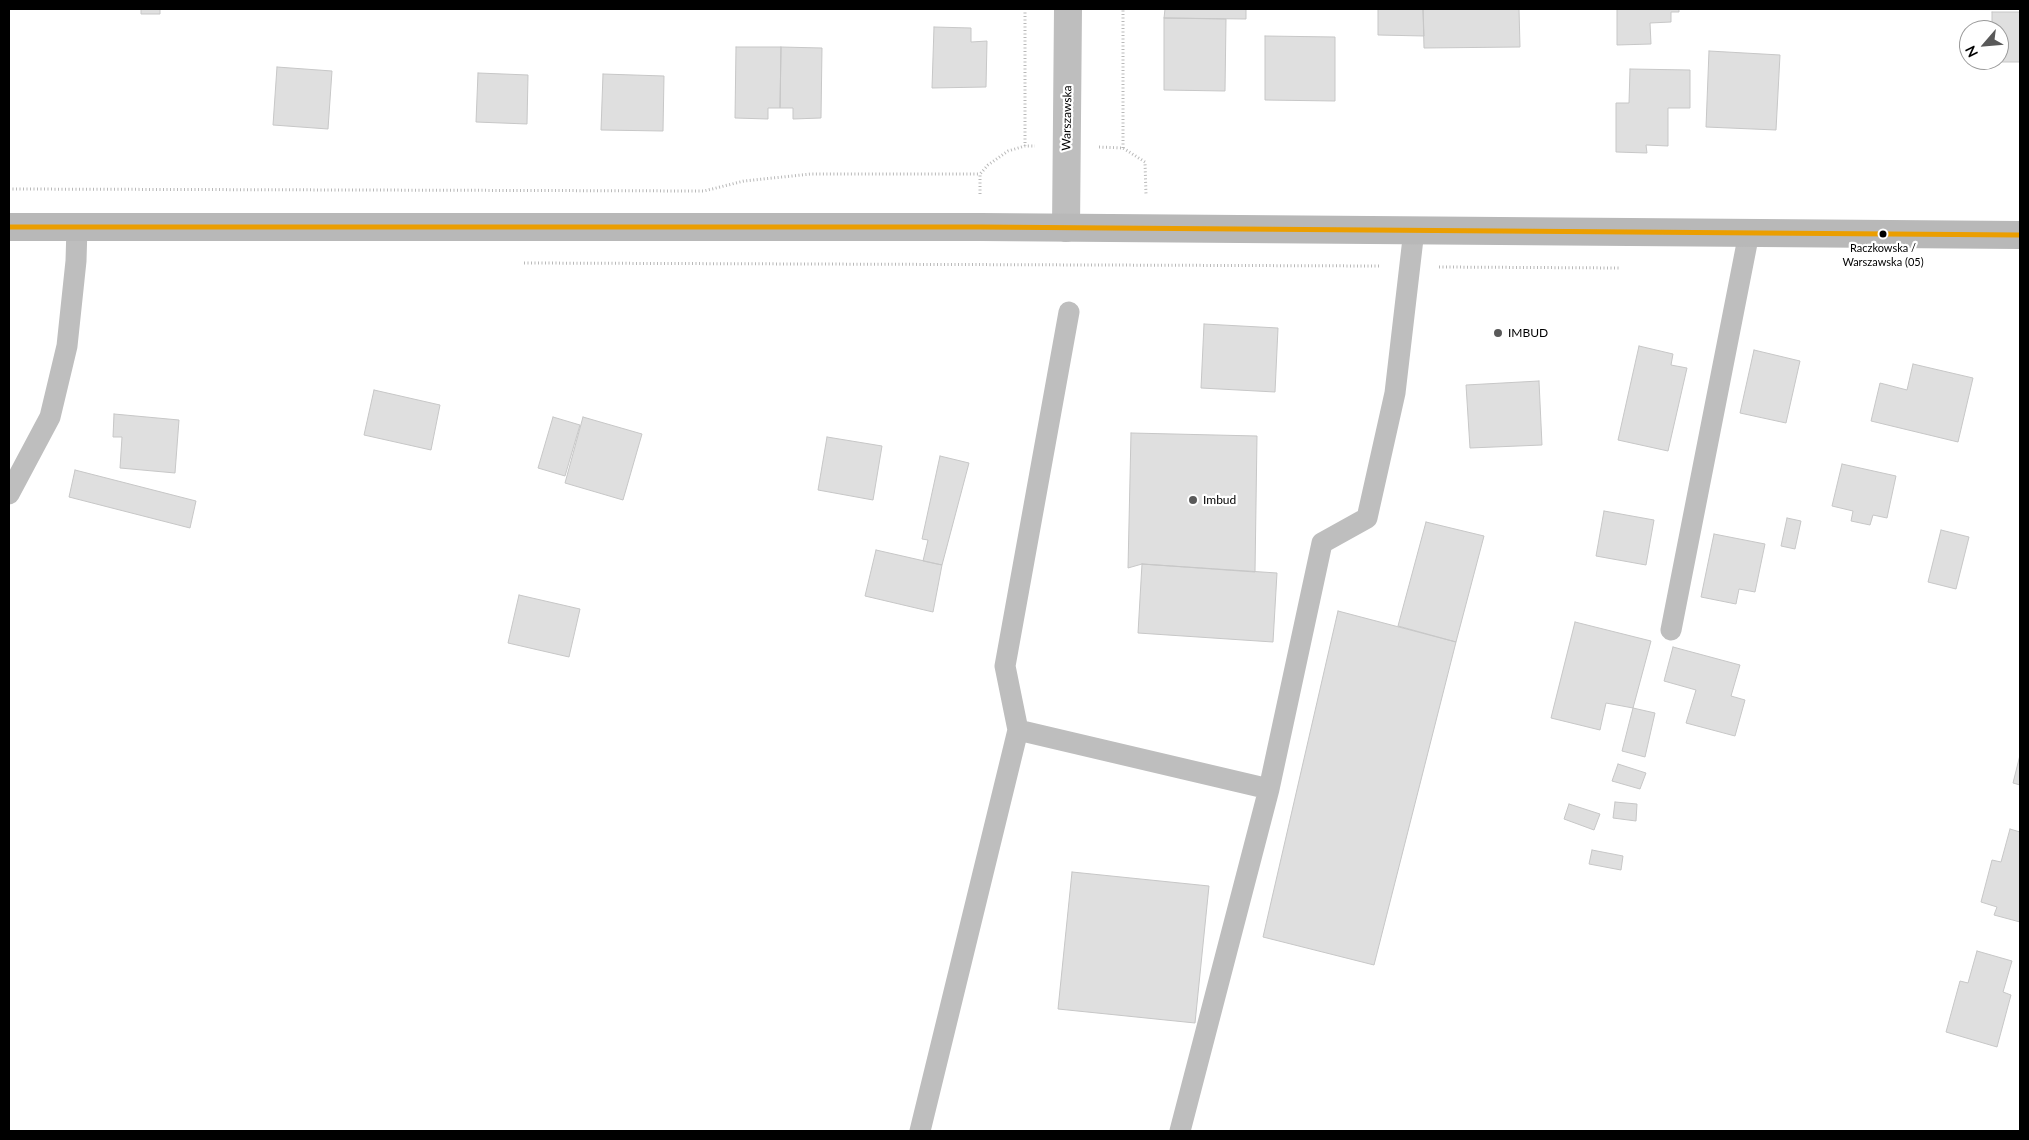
<!DOCTYPE html>
<html>
<head>
<meta charset="utf-8">
<style>
	body { margin:0 }
	#map { position:relative; width:2029px; height:1140px; overflow:hidden; background:#fff; font-family:Lato,sans-serif }
	canvas { display:block }
	.frame { position:absolute; inset:0; border:10px solid #000; pointer-events:none }
	.north { position:absolute; left:1959px; top:20px; width:50px; height:50px; box-sizing:border-box; background:#fff; border:1px solid #999; border-radius:50%; rotate:243deg; font-size:14px; font-weight:700; line-height:20px; text-align:center; color:#000 }
	.north::after { content:''; display:block; margin:auto; width:18px; height:22px; background:#595959; clip-path:polygon(50% 0,100% 100%,50% 72%,0 100%) }
</style>
</head>
<body>
<div id="map">
<canvas width="2029" height="1140"></canvas>
<div class="frame"></div>
<div class="north">N</div>
</div>
<script>
const context = document.querySelector('canvas').getContext('2d');
context.lineJoin = 'round';
function fill(path, color) { context.fillStyle = color; context.fill(path, 'evenodd'); }
const shape = rows => new Path2D(rows.map(r => 'M' + r).join(''));
function stroke(path, color, width, dash) { context.strokeStyle = color; context.lineWidth = width; context.lineCap = dash ? 'butt' : 'round'; context.setLineDash(dash || []); context.stroke(path); }
function label(font, color, halo, rows, align = 'center') {
  context.font = font + ' Lato,sans-serif'; context.lineWidth = 4.5; context.setLineDash([]); context.textBaseline = 'middle'; context.strokeStyle = halo; context.fillStyle = color; for (const [text, x, y, turn = 0] of rows) {
    context.save(); context.translate(x, y); context.rotate((+turn || 0) * Math.PI / 180); context.textAlign = isNaN(turn) ? turn : align; if (halo) context.strokeText(text, 0, 0); context.fillText(text, 0, 0); context.restore();
  }
}
const building = shape([
	[141,9,160,9,160,14,141,14,141,9],
	[1165,9,1246,9,1246,19,1164,18,1165,9],
	[1378,9,1423,9,1424,36,1378,35,1378,9],
	[1423,9,1519,9,1520,47,1424,48,1423,9],
	[1617,9,1679,9,1679,12,1671,12,1671,22,1650,23,1651,44,1617,45,1617,9],
	[1992,12,2020,12,2020,62,1992,62,1992,60,1999,60,1999,30,1992,30,1992,12],
	[1164,18,1226,19,1225,91,1164,90,1164,18],
	[934,27,971,28,971,42,987,41,986,87,932,88,934,27],
	[1265,36,1335,37,1335,101,1265,100,1265,36],
	[736,47,781,47,780,108,768,108,768,119,735,118,736,47],
	[781,47,822,48,821,118,793,119,793,108,780,108,781,47],
	[1709,51,1780,55,1776,130,1706,127,1709,51],
	[277,67,332,71,328,129,273,125,277,67],
	[1630,69,1690,70,1690,108,1668,108,1668,146,1646,145,1647,153,1616,152,1616,103,1629,103,1630,69],
	[478,73,528,75,527,124,476,122,478,73],
	[603,74,664,76,663,131,601,130,603,74],
	[1204,324,1278,328,1275,392,1201,388,1204,324],
	[1639,346,1673,354,1671,365,1687,368,1668,451,1618,440,1639,346],
	[1754,350,1800,361,1786,423,1740,413,1754,350],
	[1913,364,1973,378,1958,442,1871,421,1880,383,1907,390,1913,364],
	[1539,381,1542,445,1470,448,1466,385,1539,381],
	[374,390,440,405,431,450,364,435,374,390],
	[114,414,179,420,175,473,120,468,122,437,113,437,114,414],
	[553,417,580,425,565,476,538,468,553,417],
	[583,417,642,434,623,500,565,483,583,417],
	[1131,433,1257,436,1255,572,1142,564,1128,568,1131,433],
	[827,437,882,446,873,500,818,490,827,437],
	[940,456,969,463,942,565,923,561,928,540,922,539,940,456],
	[1842,464,1896,476,1887,518,1873,515,1870,525,1851,521,1853,511,1832,506,1842,464],
	[75,470,196,501,190,528,69,497,75,470],
	[1604,511,1654,520,1646,565,1596,556,1604,511],
	[1787,518,1801,521,1795,549,1781,546,1787,518],
	[1426,522,1484,536,1456,642,1398,626,1426,522],
	[1941,530,1969,537,1956,589,1928,582,1941,530],
	[1714,534,1765,544,1755,592,1739,589,1736,604,1701,597,1714,534],
	[876,550,942,565,933,612,865,596,876,550],
	[1142,564,1277,573,1273,642,1138,633,1142,564],
	[519,595,580,609,569,657,508,643,519,595],
	[1338,611,1456,642,1374,965,1263,937,1338,611],
	[1575,622,1651,641,1633,708,1606,703,1600,730,1551,718,1575,622],
	[1673,647,1740,665,1731,696,1745,700,1735,736,1686,723,1696,690,1664,681,1673,647],
	[1633,708,1655,713,1645,757,1622,751,1633,708],
	[2020,755,2020,785,2013,783,2020,755],
	[1618,764,1646,773,1640,789,1612,781,1618,764],
	[1615,802,1637,804,1636,821,1613,818,1615,802],
	[1569,804,1600,814,1594,830,1564,819,1569,804],
	[2010,829,2020,832,2020,922,1994,915,1997,907,1981,902,1992,860,2001,862,2010,829],
	[1592,850,1623,856,1621,870,1589,864,1592,850],
	[1072,872,1209,886,1195,1023,1058,1009,1072,872],
	[1977,951,2012,961,2003,992,2011,995,1997,1047,1946,1032,1960,981,1968,983,1977,951]
]);
const path = shape([
	[1025,9,1025,146],
	[1099,147,1123,148,1145,162,1146,195],
	[1123,148,1123,9],
	[9,189,704,191,744,181,811,174,980,174],
	[980,194,980,174,988,165,1008,151,1025,146,1035,146],
	[524,263,1381,266],
	[1439,267,1621,268]
]);
const lane = shape([
	[9,494,50,417,67,346,76,261,77,227],
	[1671,630,1749,233],
	[1018,730,1005,666,1069,312],
	[920,1131,1018,730,1269,789,1322,543,1367,518,1395,393,1414,230],
	[1180,1131,1269,789]
]);
const street = shape([
	[1066,228,1068,9]
]);
const secondary = shape([
	[9,227,980,227,2020,235]
]);
const bus1 = shape([
	[9,227,980,227,2020,235]
]);
const markers = [
	[1883,234,4.5,"#000"],
	[1498,333,5,"#595959"],
	[1193,500,5,"#595959"]
];
const busNames = [
	["Raczkowska /",1883,248],
	["Warszawska (05)",1883,262]
];
const streetNames = [
	["Warszawska",1067,118,-89]
];
const poiNames = [
	["IMBUD",1508,333],
	["Imbud",1203,500]
];
fill(building, '#dfdfdf');
stroke(building, '#c7c7c7', 1);
stroke(path, '#b9b9b9', 3, [1, 2.5]);
stroke(lane, '#bebebe', 21);
stroke(street, '#bebebe', 28);
stroke(secondary, '#b8b8b8', 28);
stroke(bus1, '#eb9e00', 5);
for (const [x, y, r, color] of markers) { const dot = new Path2D(); dot.arc(x, y, r, 0, 2 * Math.PI); context.fillStyle = color; context.fill(dot); stroke(dot, '#fff', 2); }
label('11px', '#000', '#fff', busNames);
label('12px', '#000', '#fff', streetNames);
label('12px', '#000', '#fff', poiNames, 'left');
</script>
</body>
</html>
